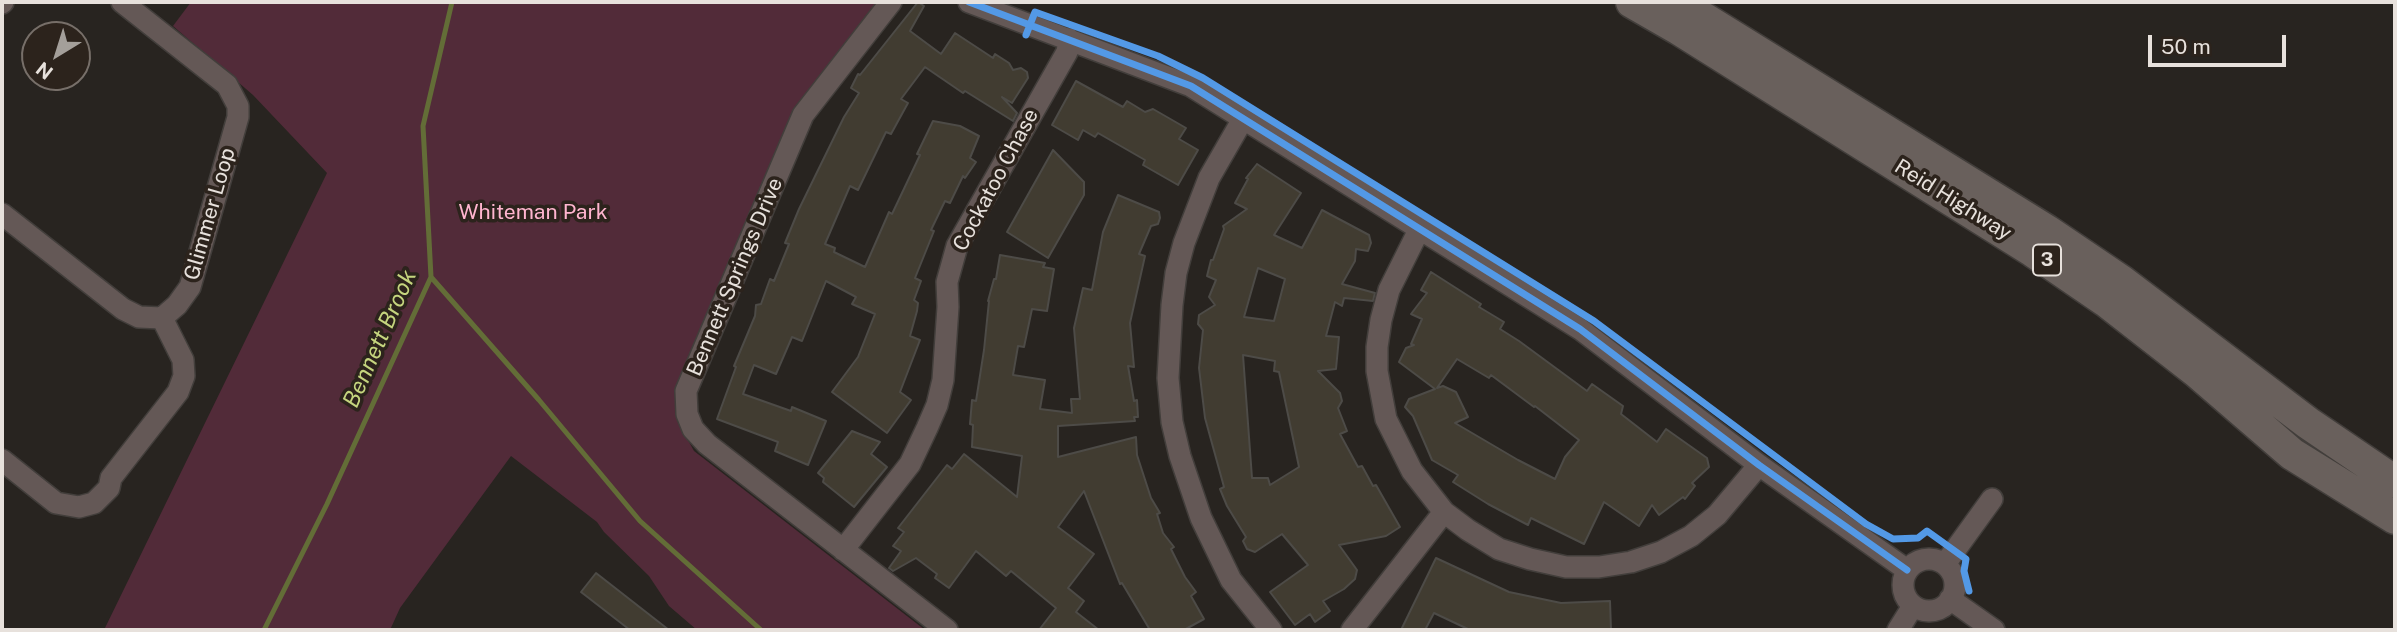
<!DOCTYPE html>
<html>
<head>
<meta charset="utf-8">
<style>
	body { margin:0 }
	#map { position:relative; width:2397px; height:632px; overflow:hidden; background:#282420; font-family:"Public Sans",sans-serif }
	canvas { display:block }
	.frame { position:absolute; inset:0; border:4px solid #e7e1dc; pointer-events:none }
	.north { position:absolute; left:21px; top:21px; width:70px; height:70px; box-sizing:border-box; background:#2c231c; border:2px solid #776f69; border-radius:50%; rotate:218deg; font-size:19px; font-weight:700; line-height:28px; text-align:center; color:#e7e1dc }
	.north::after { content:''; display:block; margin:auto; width:24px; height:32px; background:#a49f9a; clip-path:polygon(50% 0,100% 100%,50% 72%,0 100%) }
	.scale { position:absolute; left:2148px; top:35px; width:138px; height:32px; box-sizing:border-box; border:4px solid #e7e1dc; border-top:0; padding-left:9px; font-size:21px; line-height:24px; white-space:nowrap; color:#e7e1dc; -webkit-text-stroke:5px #2c231c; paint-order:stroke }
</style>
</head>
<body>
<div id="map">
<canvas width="2397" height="632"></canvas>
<div class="frame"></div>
<div class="north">N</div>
<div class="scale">50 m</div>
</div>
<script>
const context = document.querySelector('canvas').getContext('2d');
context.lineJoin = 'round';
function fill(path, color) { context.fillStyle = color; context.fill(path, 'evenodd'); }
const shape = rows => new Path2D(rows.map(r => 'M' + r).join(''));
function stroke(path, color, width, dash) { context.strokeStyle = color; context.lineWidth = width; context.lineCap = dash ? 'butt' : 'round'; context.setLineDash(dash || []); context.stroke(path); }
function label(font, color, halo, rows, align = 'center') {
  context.font = font + ' "Public Sans",sans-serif'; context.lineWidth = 7; context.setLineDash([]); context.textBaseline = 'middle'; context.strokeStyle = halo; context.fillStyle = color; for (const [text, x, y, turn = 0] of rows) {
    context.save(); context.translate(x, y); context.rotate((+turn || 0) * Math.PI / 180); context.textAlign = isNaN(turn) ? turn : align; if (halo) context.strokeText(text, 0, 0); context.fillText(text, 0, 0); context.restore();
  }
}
const green = shape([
	[191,2,891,2,815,97,686,391,676,406,677,420,694,451,925,630,697,630,669,606,649,576,604,532,597,522,511,456,400,608,390,630,104,630,327,173,253,95,173,26]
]);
const stream = shape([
	[431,277,539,400,640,521,761,630],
	[264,630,327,504,431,277,423,126,452,2]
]);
const building = shape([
	[918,2,924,6,910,31,941,54,955,33,993,58,995,54,1009,63,1013,70,1021,68,1027,72,1028,78,1012,103,1002,97,1017,113,1013,121,965,91,963,93,925,67,901,99,908,103,891,134,886,132,858,190,850,186,825,244,835,248,834,252,865,267,889,212,892,214,920,155,917,154,933,121,960,126,979,136,970,158,976,162,965,178,963,176,950,203,945,201,931,230,934,231,915,278,921,281,914,300,918,303,917,311,910,336,920,340,900,392,911,400,887,433,832,392,858,357,875,314,852,304,856,297,826,281,802,341,792,337,776,374,754,365,743,394,791,411,792,407,826,421,808,465,775,451,778,442,717,419,736,367,734,366,755,316,756,305,761,304,770,279,774,281,789,244,785,243,799,209,844,117,859,93,851,88,858,74,860,75,918,2],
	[1076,81,1123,107,1127,101,1145,112,1153,109,1186,128,1179,139,1198,150,1178,185,1143,165,1145,160,1098,133,1095,137,1083,130,1078,140,1052,125,1076,81],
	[1053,150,1084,182,1084,195,1048,258,1007,232,1053,150],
	[1257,164,1301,193,1274,235,1302,248,1322,210,1369,235,1371,243,1368,251,1356,249,1355,261,1342,284,1375,293,1373,301,1344,298,1342,306,1335,302,1326,336,1339,337,1336,369,1318,371,1340,393,1342,401,1338,408,1347,431,1340,434,1358,467,1362,466,1373,486,1376,485,1400,527,1386,536,1339,545,1357,570,1355,579,1344,589,1323,601,1330,611,1315,622,1310,614,1295,625,1270,592,1308,565,1282,534,1255,552,1247,549,1243,541,1246,537,1227,506,1220,489,1224,487,1205,418,1199,368,1203,330,1198,324,1199,315,1215,305,1209,297,1216,280,1207,276,1211,260,1213,260,1224,229,1223,226,1247,209,1235,203,1248,179,1246,178,1257,164],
	[1258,268,1285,279,1274,321,1244,317,1258,268],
	[1243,355,1275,361,1274,371,1279,372,1299,467,1270,485,1268,478,1252,478,1243,355],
	[1118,195,1159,212,1160,218,1158,224,1151,226,1139,254,1145,256,1130,323,1134,367,1128,366,1134,401,1137,400,1138,417,1134,417,1135,421,1058,426,1058,457,1136,437,1137,455,1151,498,1160,513,1157,514,1163,533,1174,547,1171,549,1185,577,1196,592,1191,596,1204,619,1184,630,1150,630,1122,583,1120,584,1084,491,1058,527,1094,554,1068,588,1084,601,1076,612,1099,630,1039,630,1056,608,1011,571,1006,576,976,551,949,588,935,578,937,574,916,558,893,571,889,568,901,551,893,546,904,532,898,528,947,465,952,469,964,454,1017,497,1022,456,972,447,973,425,970,424,972,400,976,401,984,350,989,301,988,301,994,279,996,279,1000,255,1045,263,1043,267,1054,269,1047,311,1032,309,1024,347,1018,346,1013,375,1045,380,1040,409,1072,413,1071,399,1080,399,1074,328,1083,288,1092,290,1103,232,1118,195],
	[1431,272,1481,304,1479,307,1504,322,1500,329,1519,341,1587,391,1592,384,1623,406,1621,414,1657,442,1666,429,1707,458,1709,467,1692,483,1695,486,1685,499,1683,497,1659,515,1652,505,1639,526,1604,502,1584,544,1531,518,1528,525,1488,504,1453,482,1458,475,1432,460,1413,416,1405,407,1409,399,1435,389,1399,362,1406,348,1414,345,1411,344,1422,319,1411,314,1427,293,1421,290,1431,272],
	[1457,359,1489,378,1491,375,1534,407,1535,406,1579,440,1565,457,1555,479,1518,460,1455,423,1468,417,1456,392,1443,386,1437,388,1457,359],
	[852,431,880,442,871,454,887,467,854,507,823,482,824,478,818,473,852,431],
	[1436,558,1509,592,1561,603,1610,601,1611,630,1470,630,1434,613,1425,630,1401,630,1436,558],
	[596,573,669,630,630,630,581,592,596,573]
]);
const minor = shape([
	[891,2,803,115,686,391,687,414,693,429,707,444,947,630],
	[969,2,1191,86,1580,329,1759,465,1907,570],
	[2,3,3,2],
	[1243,119,1209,178,1184,243,1176,273,1172,305,1168,378,1172,422,1180,456,1201,518,1231,580,1271,630],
	[2,214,123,309,139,317,162,318,177,305,190,287,238,117,238,106,227,85,122,2],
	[1420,228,1389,290,1381,320,1377,347,1377,371,1386,419,1412,471,1444,512,1468,530,1499,549,1530,559,1566,567,1599,567,1631,562,1661,552,1691,536,1717,515,1759,465],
	[2,460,56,503,79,507,94,503,109,488,111,478,178,392,184,376,183,360,162,318],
	[843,550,910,464,927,428,937,405,943,380,948,307,947,282,957,246,1067,52,1069,39],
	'1903 585a26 26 0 1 1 52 0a26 26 0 1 1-52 0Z',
	[1945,564,1992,499],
	[1950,599,1994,630],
	[1352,630,1444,512],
	[1898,630,1913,606]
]);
const highway = shape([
	[1632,2,1679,29,2033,251,2106,301,2197,372,2292,454,2395,518],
	[1677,2,2047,231,2121,281,2308,423,2395,482]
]);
const cycleway = shape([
	[969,2,1191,86,1580,329,1759,465,1907,570],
	[1026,35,1035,12,1158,56,1203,78,1594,321,1866,524,1893,539,1918,538,1927,531,1966,559,1964,571,1969,591]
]);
const shields = [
	[2047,260,28]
];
const shieldNames = [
	["3",2047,260]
];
const streetNames = [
	["Cockatoo Chase",996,180,-62],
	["Reid Highway",1953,200,32],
	["Glimmer Loop",210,214,-74],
	["Bennett Springs Drive",735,277,-67]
];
const parkNames = [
	["Whiteman Park",533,213]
];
const waterNames = [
	["Bennett Brook",380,339,-66]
];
fill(green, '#522b39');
stroke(stream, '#636d37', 5);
fill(building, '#413c31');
stroke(building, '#4d4b47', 2);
stroke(minor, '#423e3b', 24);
stroke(highway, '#423e3b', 35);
stroke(minor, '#645856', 21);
stroke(highway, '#69605c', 32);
stroke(cycleway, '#5399e6', 7);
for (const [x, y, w] of shields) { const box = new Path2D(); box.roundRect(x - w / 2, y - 15.5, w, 31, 5); context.fillStyle = '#2c231c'; context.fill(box); stroke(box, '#e7e1dc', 2); }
label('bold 19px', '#e7e1dc', null, shieldNames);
label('21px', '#e7e1dc', '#2c231c', streetNames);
label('21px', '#ffb5cf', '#2c231c', parkNames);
label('italic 23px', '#c5d57e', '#2c231c', waterNames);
</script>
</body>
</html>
